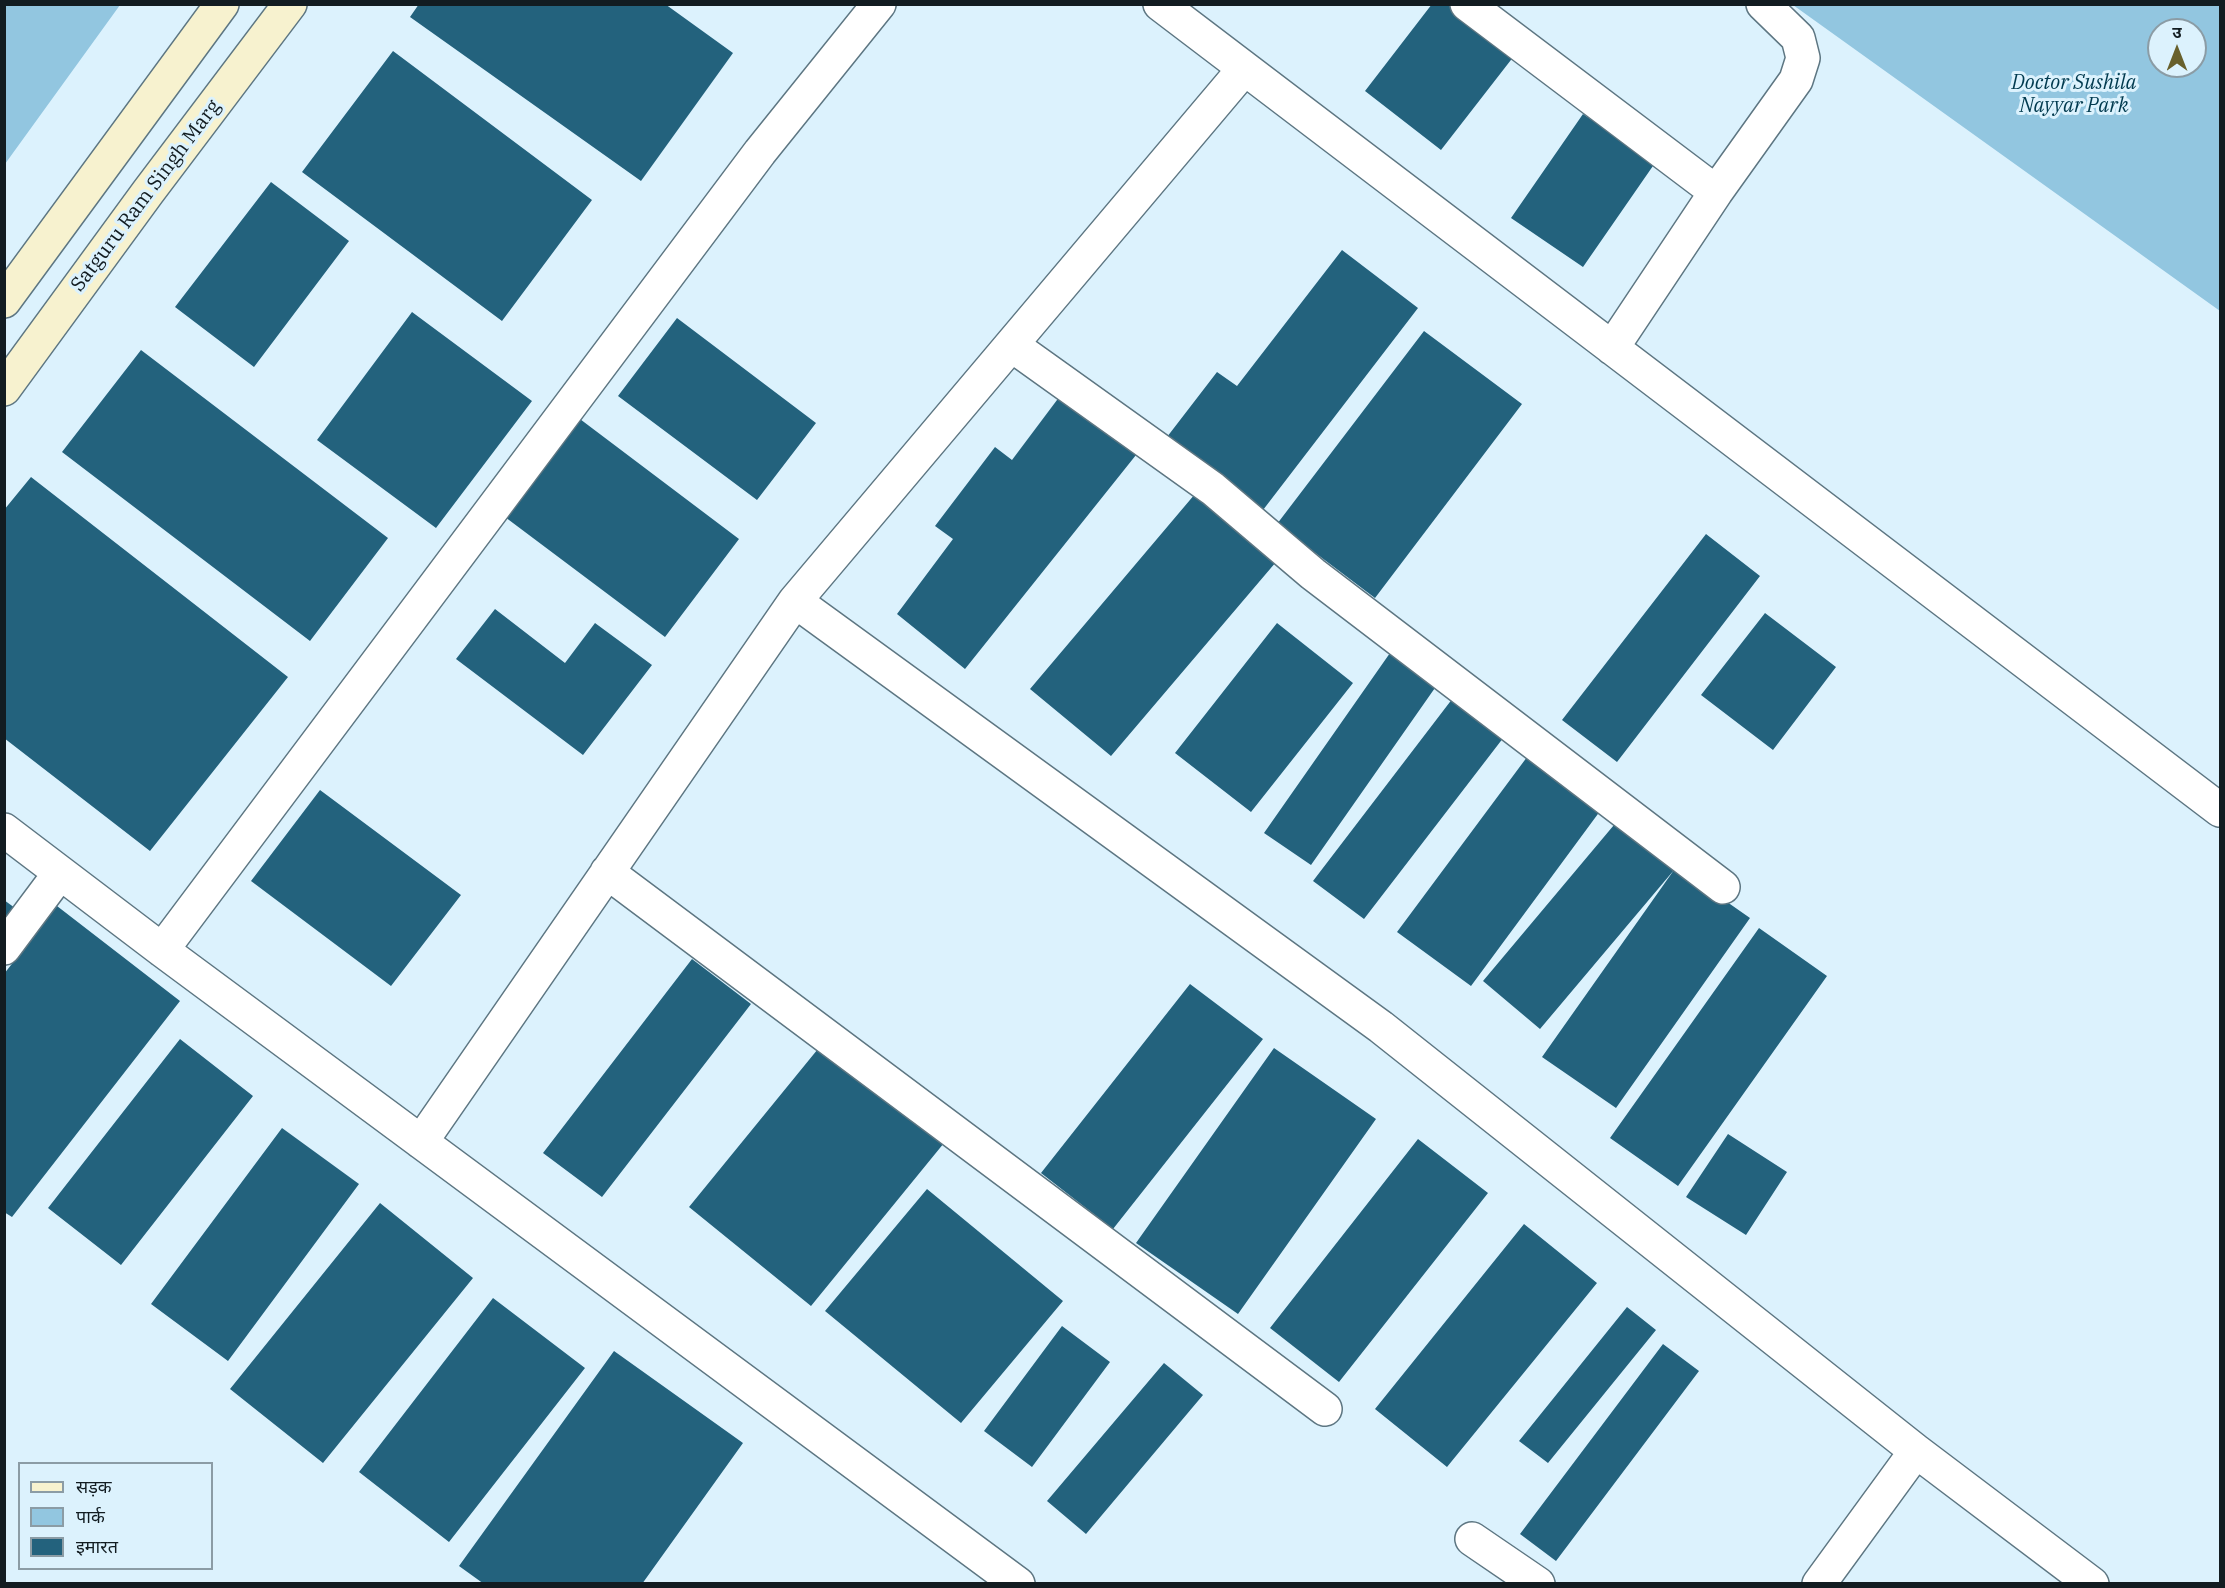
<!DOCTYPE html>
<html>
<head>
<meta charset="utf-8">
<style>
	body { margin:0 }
	#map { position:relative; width:2225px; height:1588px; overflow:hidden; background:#dcf2fd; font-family:"IBM Plex Serif","Noto Sans Devanagari",serif }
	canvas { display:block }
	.frame { position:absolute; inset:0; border:6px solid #121c21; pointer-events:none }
	.legend { position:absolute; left:18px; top:1462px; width:195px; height:108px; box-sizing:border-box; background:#dcf2fd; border:2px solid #8b9ca5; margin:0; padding:8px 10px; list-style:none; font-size:18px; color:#121c21 }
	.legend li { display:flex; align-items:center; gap:12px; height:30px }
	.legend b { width:30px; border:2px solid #8b9ca5 }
	.north { position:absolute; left:2147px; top:18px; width:60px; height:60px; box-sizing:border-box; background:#dcf2fd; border:2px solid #8b9ca5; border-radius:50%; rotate:0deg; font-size:16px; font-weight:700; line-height:24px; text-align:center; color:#121c21 }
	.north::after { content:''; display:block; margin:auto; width:21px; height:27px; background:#68602c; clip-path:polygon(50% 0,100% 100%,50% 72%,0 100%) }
</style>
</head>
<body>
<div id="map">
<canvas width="2225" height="1588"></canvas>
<div class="frame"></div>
<ul class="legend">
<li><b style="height:8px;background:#f7f2cf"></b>सड़क</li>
<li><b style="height:16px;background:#92c6e0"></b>पार्क</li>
<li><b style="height:16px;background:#23627d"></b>इमारत</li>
</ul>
<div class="north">उ</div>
</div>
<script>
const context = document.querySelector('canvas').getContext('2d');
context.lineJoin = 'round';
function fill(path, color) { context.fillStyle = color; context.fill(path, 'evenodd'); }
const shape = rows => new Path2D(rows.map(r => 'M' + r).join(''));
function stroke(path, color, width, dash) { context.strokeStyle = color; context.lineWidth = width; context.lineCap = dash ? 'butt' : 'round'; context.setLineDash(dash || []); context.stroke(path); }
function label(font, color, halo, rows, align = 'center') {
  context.font = font + ' "IBM Plex Serif",serif'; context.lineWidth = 6; context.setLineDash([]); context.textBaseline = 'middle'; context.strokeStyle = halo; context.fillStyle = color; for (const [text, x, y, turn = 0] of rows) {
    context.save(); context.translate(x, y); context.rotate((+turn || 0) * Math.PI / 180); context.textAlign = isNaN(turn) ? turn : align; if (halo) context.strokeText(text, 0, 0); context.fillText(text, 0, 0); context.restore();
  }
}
const green = shape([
	[5,4,120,5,5,164,4,5],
	[1793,5,2220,5,2220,311],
	[2159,30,2195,30,2195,66,2159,66]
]);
const building = shape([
	[419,4,665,4,733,53,641,181,410,17],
	[1432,4,1464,4,1521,47,1441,150,1365,91],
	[393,51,592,200,502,321,302,172],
	[1583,114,1655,163,1583,267,1511,218],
	[271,182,349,241,254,367,175,307],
	[1342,250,1418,308,1263,510,1167,437,1217,372,1237,386],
	[412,312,532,401,436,528,317,440],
	[677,318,816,423,757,500,618,396],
	[1424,331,1522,404,1375,598,1277,524],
	[141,350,388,538,310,641,62,452],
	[1063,392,1136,455,965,669,897,614,953,539,935,526,995,447,1012,460],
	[568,410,739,539,665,637,493,508],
	[31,477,288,677,150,851,4,738,4,510],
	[1195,494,1276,562,1111,756,1030,689],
	[1706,534,1760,576,1617,762,1562,720],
	[495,609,565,663,595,623,652,665,583,755,456,659],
	[1765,613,1836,667,1773,750,1701,695],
	[1277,623,1353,683,1251,812,1175,753],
	[1397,643,1444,675,1311,865,1264,833],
	[1456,694,1507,733,1364,919,1313,881],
	[1533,749,1606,803,1471,986,1397,932],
	[320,790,461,895,391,986,251,881],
	[1619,819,1677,867,1750,918,1616,1108,1542,1057,1674,870,1540,1029,1483,981],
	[4,900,15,908,4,921],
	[57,906,180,1001,12,1217,4,1212,4,974],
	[1759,928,1827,976,1678,1186,1610,1138],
	[692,959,751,1004,602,1197,543,1153],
	[1190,984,1263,1039,1113,1229,1041,1173],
	[180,1039,253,1096,121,1265,48,1208],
	[822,1044,944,1143,811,1306,689,1207],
	[1274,1048,1376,1119,1238,1314,1136,1243],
	[282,1128,359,1184,228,1361,151,1304],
	[1728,1134,1787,1172,1746,1235,1686,1197],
	[1418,1139,1488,1193,1339,1382,1270,1328],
	[927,1189,1063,1301,961,1423,825,1311],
	[380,1203,473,1278,323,1463,230,1389],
	[1524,1224,1597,1283,1447,1467,1375,1409],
	[493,1298,585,1368,449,1542,359,1472],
	[1627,1307,1656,1330,1548,1463,1519,1441],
	[1062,1326,1110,1362,1032,1467,984,1431],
	[1663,1344,1699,1371,1556,1561,1520,1534],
	[614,1351,743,1443,642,1584,484,1584,459,1566],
	[1164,1363,1203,1395,1086,1534,1047,1501]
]);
const street = shape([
	[1160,4,2220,810],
	[1467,4,1716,192],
	[1013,346,1213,489,1313,574,1723,887],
	[1612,348,1716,192,1796,80,1803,58,1798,38,1763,4],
	[795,601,1244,69],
	[4,830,162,950,1018,1584],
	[607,872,1325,1409],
	[4,948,60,873],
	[162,950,760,152,879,4],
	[421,1142,795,601,1381,1027,1916,1451,1819,1584],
	[1916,1451,2092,1584],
	[1472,1539,1538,1584]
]);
const secondary = shape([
	[4,301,222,4],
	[4,389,148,192,290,4]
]);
const parkNames = [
	["Doctor Sushila",2074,83],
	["Nayyar Park",2074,106]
];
const streetNames = [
	["Satguru Ram Singh Marg",146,196,-53]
];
fill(green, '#92c6e0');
fill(building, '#23627d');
stroke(street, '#5d7682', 36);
stroke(secondary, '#5d7682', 36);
stroke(street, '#fff', 33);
stroke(secondary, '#f7f2cf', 33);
label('italic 20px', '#013a4f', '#dcf2fd', parkNames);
label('20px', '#121c21', '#dcf2fd', streetNames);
</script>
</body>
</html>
